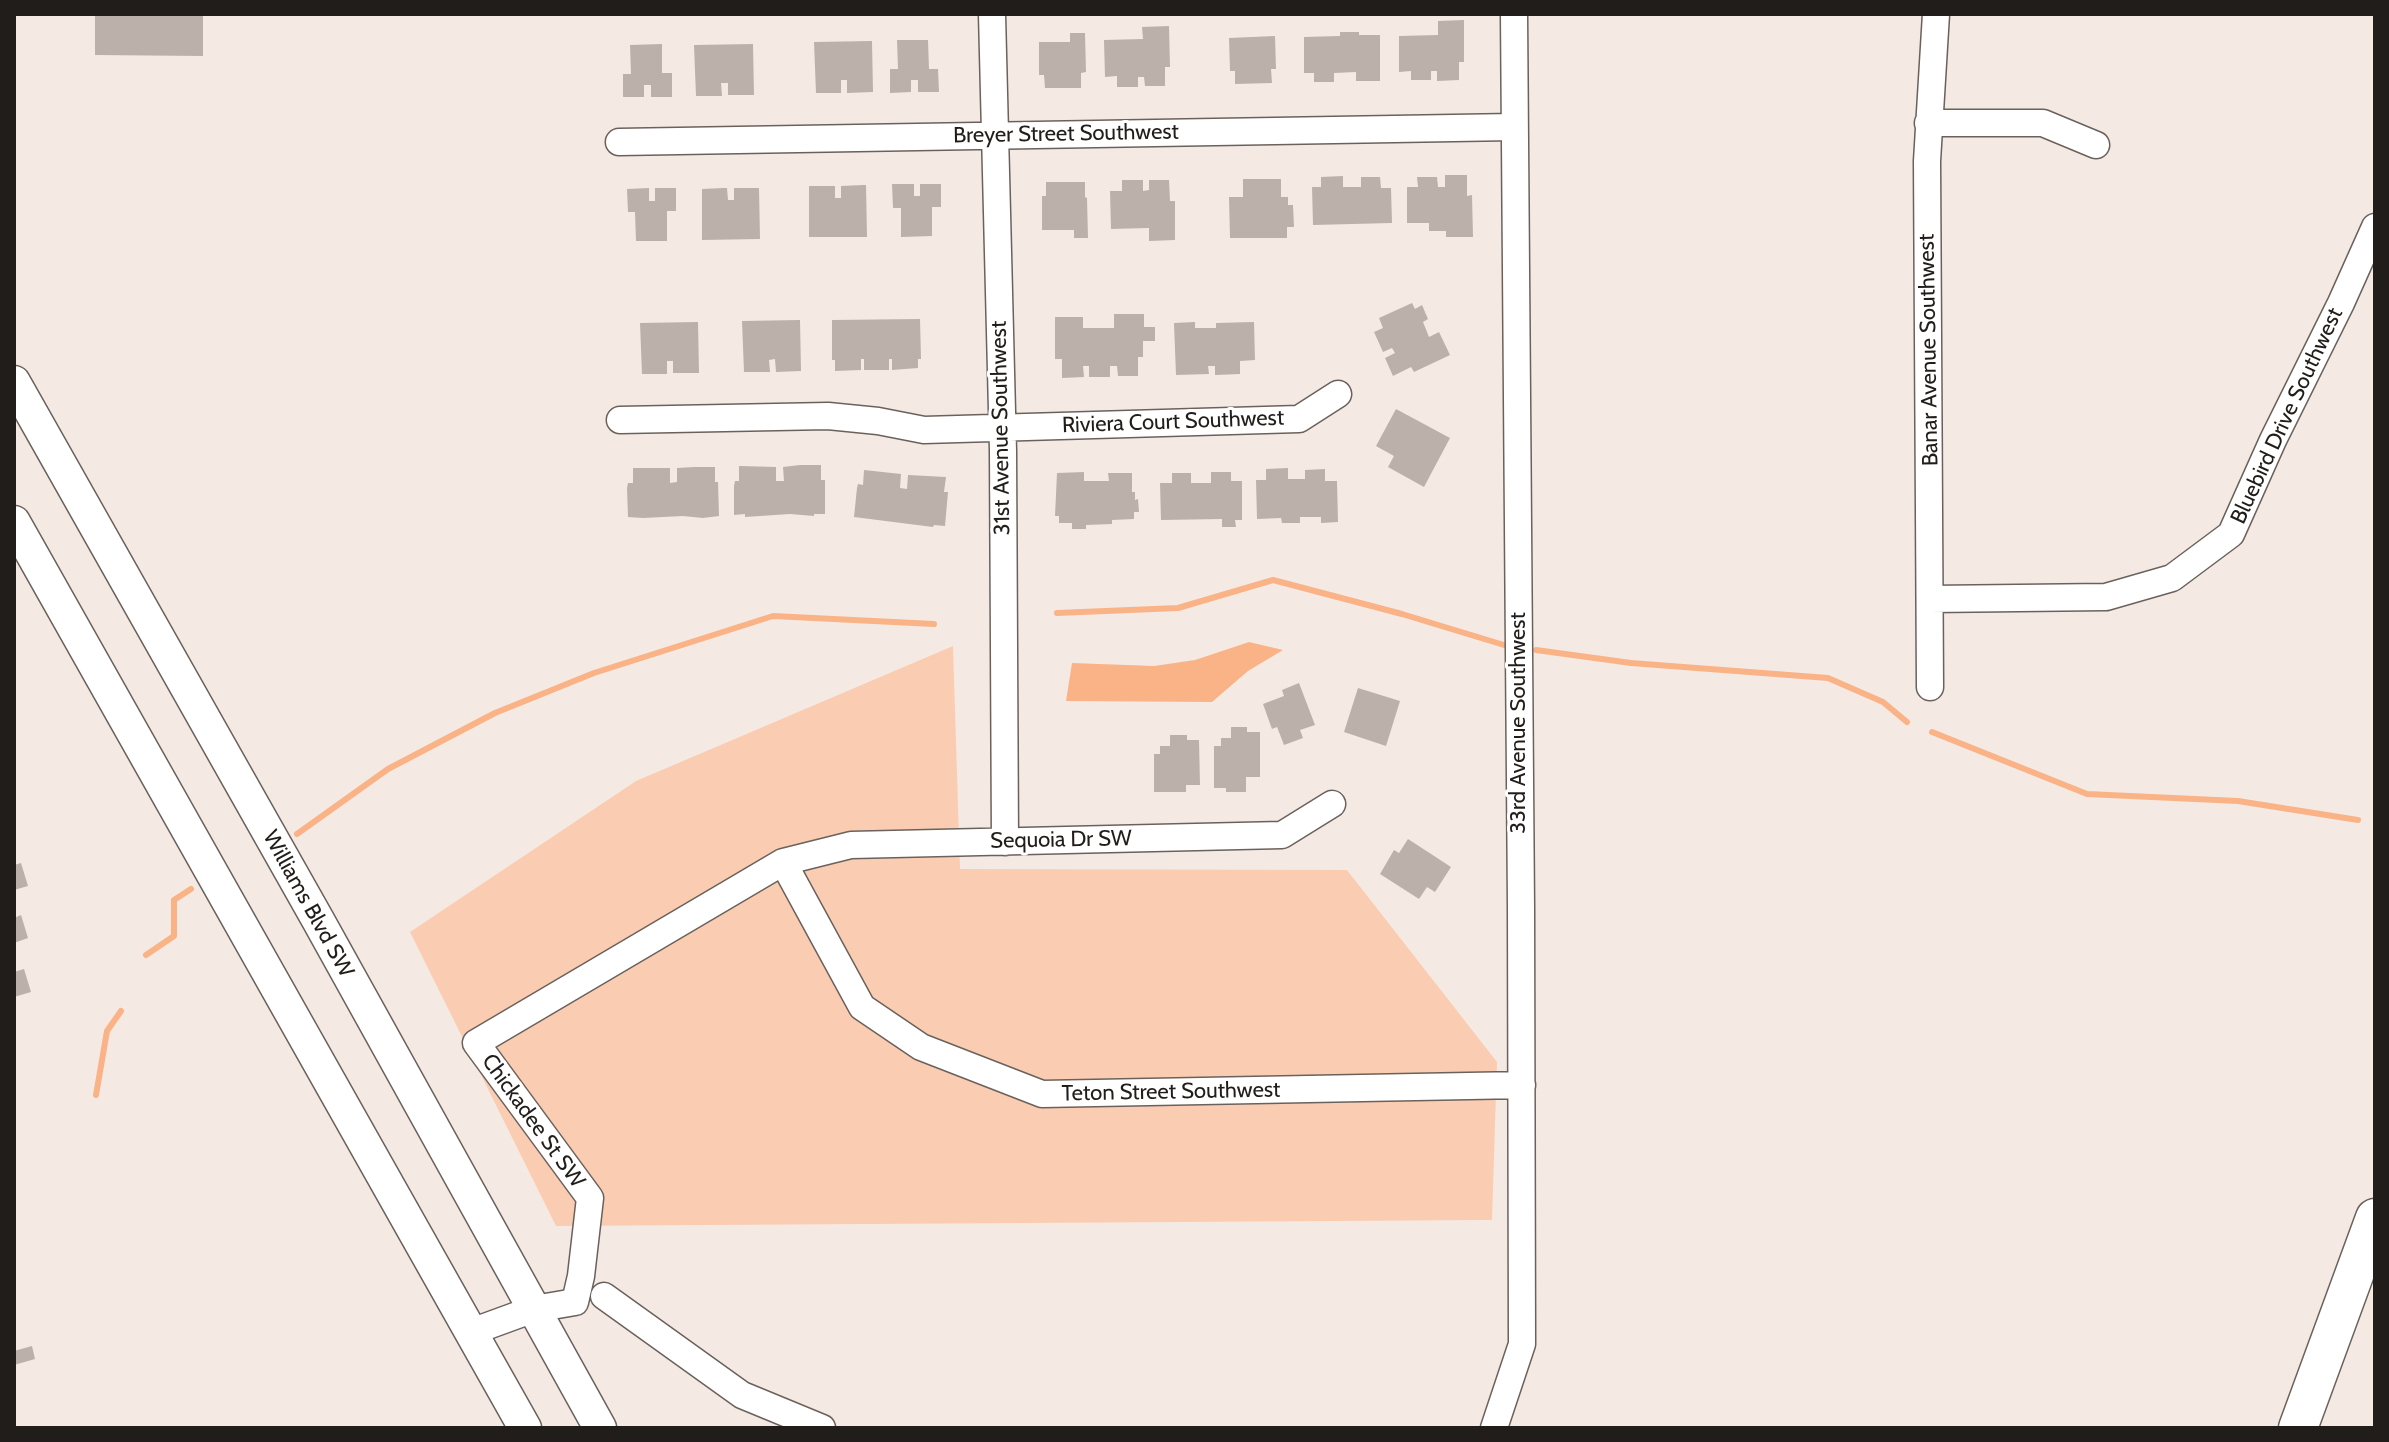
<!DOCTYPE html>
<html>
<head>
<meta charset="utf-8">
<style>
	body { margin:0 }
	#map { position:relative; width:2389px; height:1442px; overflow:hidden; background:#f5eae3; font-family:Cabin,sans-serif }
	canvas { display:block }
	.frame { position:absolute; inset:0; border:16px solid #211d1b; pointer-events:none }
</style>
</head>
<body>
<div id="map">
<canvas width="2389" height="1442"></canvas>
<div class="frame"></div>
</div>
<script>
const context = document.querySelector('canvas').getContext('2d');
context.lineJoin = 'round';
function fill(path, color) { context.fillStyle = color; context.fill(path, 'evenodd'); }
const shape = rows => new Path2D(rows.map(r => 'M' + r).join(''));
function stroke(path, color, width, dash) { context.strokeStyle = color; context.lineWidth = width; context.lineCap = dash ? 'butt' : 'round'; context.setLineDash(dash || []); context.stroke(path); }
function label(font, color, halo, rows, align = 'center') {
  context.font = font + ' Cabin,sans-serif'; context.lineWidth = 6; context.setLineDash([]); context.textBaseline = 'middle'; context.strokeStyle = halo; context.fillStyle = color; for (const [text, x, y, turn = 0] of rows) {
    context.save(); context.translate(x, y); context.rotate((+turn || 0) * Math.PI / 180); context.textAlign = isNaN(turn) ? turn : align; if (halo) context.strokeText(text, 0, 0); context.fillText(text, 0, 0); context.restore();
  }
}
const green = shape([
	[953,646,960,869,1347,870,1497,1062,1492,1220,556,1226,410,932,636,781]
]);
const water = shape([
	[1249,642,1283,650,1248,671,1212,702,1066,701,1072,663,1154,666,1195,660]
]);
const stream = shape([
	[1057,613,1178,608,1273,580,1402,614,1504,645],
	[1536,650,1631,663,1828,678,1883,702,1907,722],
	[1932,732,2087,794,2238,801,2358,820],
	[297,834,388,769,495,713,594,673,773,616,934,624],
	[146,955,174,936,174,900,191,889],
	[96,1095,107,1031,121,1011]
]);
const building = shape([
	[95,14,203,14,203,56,95,55],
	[1464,20,1464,62,1459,62,1459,80,1437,81,1437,71,1431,71,1431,80,1411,80,1411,71,1399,72,1399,36,1438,35,1438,21],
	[1169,26,1170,67,1165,67,1165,86,1145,86,1144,77,1138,77,1138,87,1117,87,1117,76,1105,77,1104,40,1143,39,1142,27],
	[1340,32,1359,32,1359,35,1380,35,1380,81,1356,81,1356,72,1334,73,1334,82,1314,82,1314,73,1304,73,1304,37,1340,36],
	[1070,33,1085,33,1086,72,1081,73,1081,88,1045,88,1044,75,1039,75,1039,42,1070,42],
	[1275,36,1276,69,1271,69,1272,83,1235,84,1235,71,1230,71,1229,38],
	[897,40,928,40,929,69,938,69,939,92,918,92,918,80,911,80,911,92,890,93,890,69,898,69],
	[872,41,873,92,847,93,847,80,841,80,841,93,816,93,814,42],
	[662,44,662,73,672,73,672,97,651,97,651,85,644,85,644,97,623,97,623,74,631,74,630,45],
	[753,44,754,95,728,95,728,83,721,83,722,96,696,96,694,45],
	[1445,175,1467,175,1467,196,1472,195,1473,237,1446,237,1446,231,1429,231,1429,223,1407,223,1407,187,1418,187,1417,177,1437,177,1438,187,1445,187],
	[1343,176,1343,187,1361,187,1361,177,1380,177,1381,188,1391,188,1392,223,1313,225,1312,187,1321,187,1321,177],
	[1243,179,1281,179,1281,197,1288,197,1288,205,1293,205,1294,227,1287,227,1287,238,1230,238,1229,197,1243,197],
	[1122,180,1143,180,1143,191,1149,190,1149,180,1169,180,1170,201,1175,201,1175,240,1149,241,1149,228,1111,229,1110,191,1122,191],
	[1046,182,1085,182,1085,197,1087,198,1088,238,1074,238,1074,230,1042,230,1042,196,1046,196],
	[892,184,914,184,914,196,920,196,920,184,941,184,941,207,932,207,932,236,901,237,901,208,893,208],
	[863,185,866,185,867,237,809,237,809,186,835,186,835,198,841,198,841,186],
	[649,188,649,201,655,201,655,188,676,188,676,211,667,211,667,241,636,241,635,212,628,212,627,189],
	[724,188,727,188,728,200,734,200,734,188,759,188,760,239,702,240,702,189],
	[1412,303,1415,309,1422,305,1428,319,1423,322,1429,337,1439,332,1450,355,1414,372,1411,367,1393,376,1385,358,1395,353,1392,348,1383,352,1374,332,1383,328,1379,318],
	[1114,314,1144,314,1144,327,1155,327,1155,341,1143,341,1143,357,1138,357,1138,376,1118,376,1117,366,1110,366,1110,377,1089,377,1089,366,1083,366,1084,377,1062,378,1062,359,1055,359,1055,317,1083,317,1083,328,1114,328],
	[920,319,921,359,918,359,918,368,892,370,892,359,889,359,889,370,864,370,864,359,861,359,861,370,835,371,835,360,832,360,832,320],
	[800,320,801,371,776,372,775,359,769,360,770,372,744,372,742,321],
	[698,322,699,373,673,373,673,361,667,361,667,374,642,374,640,323],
	[1195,322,1195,328,1216,328,1216,323,1254,322,1255,360,1240,361,1240,374,1215,375,1215,366,1208,366,1209,374,1176,375,1174,323],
	[1396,409,1450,438,1424,487,1388,467,1394,456,1376,446],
	[800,465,821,465,821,480,825,480,825,514,814,514,814,516,790,514,745,517,745,514,734,515,734,486,735,481,739,481,739,466,776,467,776,481,784,481,783,467],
	[694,467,715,467,715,482,718,482,719,516,703,518,683,516,643,518,628,517,627,488,628,483,633,483,633,468,670,468,670,483,677,482,677,468],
	[1288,468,1288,479,1305,479,1305,470,1325,469,1325,481,1337,481,1338,522,1321,523,1321,517,1300,517,1300,523,1282,523,1281,518,1257,519,1256,480,1266,480,1266,469],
	[864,470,901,474,900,488,907,489,908,475,946,477,944,492,948,492,945,526,934,525,933,527,854,517,857,488,858,484,863,485],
	[1084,472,1084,481,1109,481,1108,473,1132,473,1132,492,1135,492,1135,500,1138,499,1139,512,1134,512,1134,519,1112,520,1112,524,1086,525,1086,529,1072,529,1072,523,1059,523,1059,516,1055,516,1057,473],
	[1211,472,1231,472,1231,481,1242,481,1242,520,1235,520,1236,527,1222,527,1222,519,1161,520,1160,483,1172,483,1172,473,1191,473,1191,483,1211,483],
	[1299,683,1315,725,1300,730,1303,738,1284,745,1277,727,1272,729,1263,704,1284,696,1282,690],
	[1358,688,1400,701,1386,746,1344,732],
	[1231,727,1247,727,1247,732,1260,732,1260,777,1246,777,1246,792,1226,792,1226,788,1214,788,1214,746,1221,746,1221,738,1231,738],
	[1170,735,1187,735,1187,740,1199,740,1200,785,1186,785,1186,792,1154,792,1154,754,1160,754,1160,746,1170,746],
	[1408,839,1451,867,1435,892,1427,887,1419,899,1380,874,1394,850,1399,853],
	[21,863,28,886,14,890,14,865],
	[21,915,28,938,14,943,14,918],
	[24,969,31,992,14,997,14,972],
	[32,1346,35,1359,14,1365,14,1351]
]);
const minor = shape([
	[992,14,1003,451,1005,842],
	[1928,123,2043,123,2096,145],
	[619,142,1513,127],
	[620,420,828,416,878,421,924,430,1299,419,1338,394],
	[1931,599,2106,597,2172,578,2231,534,2273,440,2341,303,2375,227],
	[1930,687,1927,161,1936,14],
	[783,862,862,1007,921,1047,1042,1094,1522,1085],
	[604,1296,742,1395,822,1428],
	[471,1332,534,1309,575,1302,581,1276,590,1198,476,1043,783,862,851,845,1282,835,1332,804],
	[1494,1428,1522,1344,1521,908,1514,14]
]);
const major = shape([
	[14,382,318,920,600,1428],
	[14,522,525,1428]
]);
const highway = shape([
	[2298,1428,2375,1218]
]);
const streetNames = [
	["Breyer Street Southwest",1066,134,-1],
	["Banar Avenue Southwest",1929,350,-91],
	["Bluebird Drive Southwest",2287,416,-65],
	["Riviera Court Southwest",1173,422,-2],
	["31st Avenue Southwest",1001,428,-91],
	["33rd Avenue Southwest",1519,723,-90],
	["Sequoia Dr SW",1061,840,-1],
	["Williams Blvd SW",308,904,61],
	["Teton Street Southwest",1171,1092,-1],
	["Chickadee St SW",533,1121,54]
];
fill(green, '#facdb2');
fill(water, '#fab387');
stroke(stream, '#fab387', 6);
fill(building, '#bbb0aa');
stroke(minor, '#6b615c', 29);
stroke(major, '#6b615c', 35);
stroke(highway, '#6b615c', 41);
stroke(minor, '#fff', 26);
stroke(major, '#fff', 32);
stroke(highway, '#fff', 38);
label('22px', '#211d1b', '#fff', streetNames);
</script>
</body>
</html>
